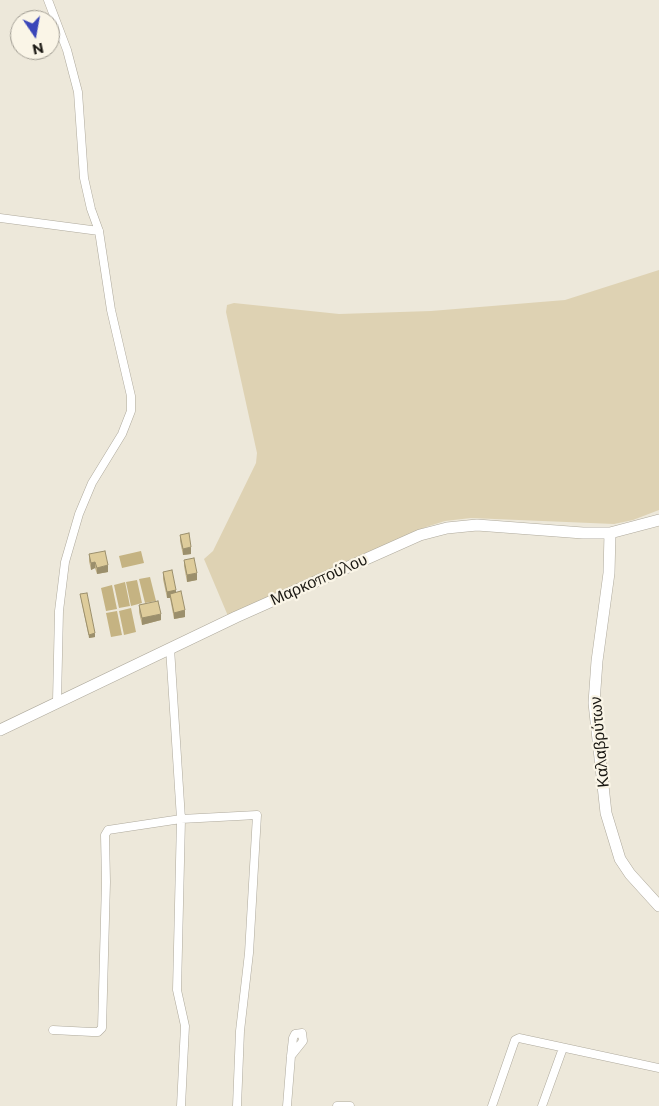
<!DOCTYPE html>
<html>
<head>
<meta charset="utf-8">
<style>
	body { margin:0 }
	#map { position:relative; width:659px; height:1106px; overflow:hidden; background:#ede8da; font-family:Montserrat,sans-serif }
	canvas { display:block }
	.north { position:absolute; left:10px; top:10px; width:50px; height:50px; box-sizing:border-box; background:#faf5e7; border:1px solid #a09c92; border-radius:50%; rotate:168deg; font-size:14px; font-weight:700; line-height:20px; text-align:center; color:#191712 }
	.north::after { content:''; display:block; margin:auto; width:18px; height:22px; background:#3a46b9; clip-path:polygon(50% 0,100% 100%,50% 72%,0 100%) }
</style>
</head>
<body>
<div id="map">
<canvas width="659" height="1106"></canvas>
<div class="north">N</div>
</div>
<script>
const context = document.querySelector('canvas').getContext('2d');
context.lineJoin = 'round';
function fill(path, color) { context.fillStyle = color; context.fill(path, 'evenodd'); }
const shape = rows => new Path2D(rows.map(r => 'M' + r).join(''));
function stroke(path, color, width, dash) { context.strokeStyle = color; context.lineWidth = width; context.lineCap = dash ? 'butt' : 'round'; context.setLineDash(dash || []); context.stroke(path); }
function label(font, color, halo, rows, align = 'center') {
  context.font = font + ' Montserrat,sans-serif'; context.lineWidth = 4.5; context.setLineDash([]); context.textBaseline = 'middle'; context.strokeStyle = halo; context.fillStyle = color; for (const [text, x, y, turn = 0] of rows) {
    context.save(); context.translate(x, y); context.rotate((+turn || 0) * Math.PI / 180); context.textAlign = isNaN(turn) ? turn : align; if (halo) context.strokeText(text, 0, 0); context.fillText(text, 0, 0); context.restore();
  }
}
const green = shape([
	[659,270,659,510,633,520,614,524,471,518,445,521,426,527,228,616,204,559,213,551,256,463,257,453,226,312,227,305,234,303,339,314,431,311,565,300]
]);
const water = shape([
	[141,551,144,563,122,568,119,556],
	[150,577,156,601,145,603,139,579],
	[137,580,142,603,131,606,126,582],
	[125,582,130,606,119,608,114,585],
	[112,585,117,609,106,611,101,588],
	[131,608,136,632,124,635,119,611],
	[117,611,122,635,111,637,106,613]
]);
const street = shape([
	[48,0,67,50,78,92,84,178,91,209,99,231,111,310,131,396,131,411,122,434,92,483,79,514,65,562,59,611,57,701],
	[0,218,99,231],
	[170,648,181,819,177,990,185,1026,181,1106],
	[53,1030,92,1032,98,1032,102,1028,106,882,105,835,108,830,181,819,257,815,249,953,240,1031,237,1106],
	[287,1106,291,1056,293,1038,295,1034,302,1033,303,1041,291,1056],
	[337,1106,350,1106],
	[492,1106,515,1040,519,1038,659,1068],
	[542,1106,563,1048]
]);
const secondary = shape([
	[610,533,609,573,597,661,594,703,606,813,620,859,630,874,659,906],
	[0,730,236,617,420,535,447,528,477,525,583,533,610,533,659,520]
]);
const wall = shape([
	[180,535,191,554,183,555,180,541],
	[89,554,108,572,97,574,95,568,91,570,89,561],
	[184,560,197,580,187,582,184,566],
	[163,572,176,592,185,617,174,619,170,598,167,598,163,579],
	[80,594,95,637,89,638],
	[139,605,161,620,142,625,139,612]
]);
const shadedWall = shape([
	[191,547,191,554,183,555,183,549],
	[95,562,95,568,91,570,91,563],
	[108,565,108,572,97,574,97,568],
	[197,573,197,580,187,582,187,575],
	[176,590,176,596,170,594,170,598,167,598,167,592],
	[185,610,185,617,174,619,174,613],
	[161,614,161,620,142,625,142,618],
	[95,633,95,637,89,638,89,635]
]);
const building = shape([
	[189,533,191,547,183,549,180,535,189,533],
	[105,551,108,565,97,568,95,562,91,563,89,554,105,551],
	[194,558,197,573,187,575,184,560,194,558],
	[172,570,176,590,167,592,163,572,172,570],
	[181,591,185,610,174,613,170,594,181,591],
	[87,593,95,633,89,635,80,594,87,593],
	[158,601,161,614,142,618,139,605,158,601]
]);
const streetNames = [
	["Μαρκοπούλου",319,580,-24],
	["Καλαβρύτων",600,742,-95]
];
fill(green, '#ded2b3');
fill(water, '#c5b382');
stroke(street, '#aea99c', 9);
stroke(secondary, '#aea99c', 12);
stroke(street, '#fff', 8);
stroke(secondary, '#fff', 11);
fill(wall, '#bfaf85');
fill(shadedWall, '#9b8f6c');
fill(building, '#decc9b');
stroke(building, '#9b8f6c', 1);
label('16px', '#191712', '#faf5e7', streetNames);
</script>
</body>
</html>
